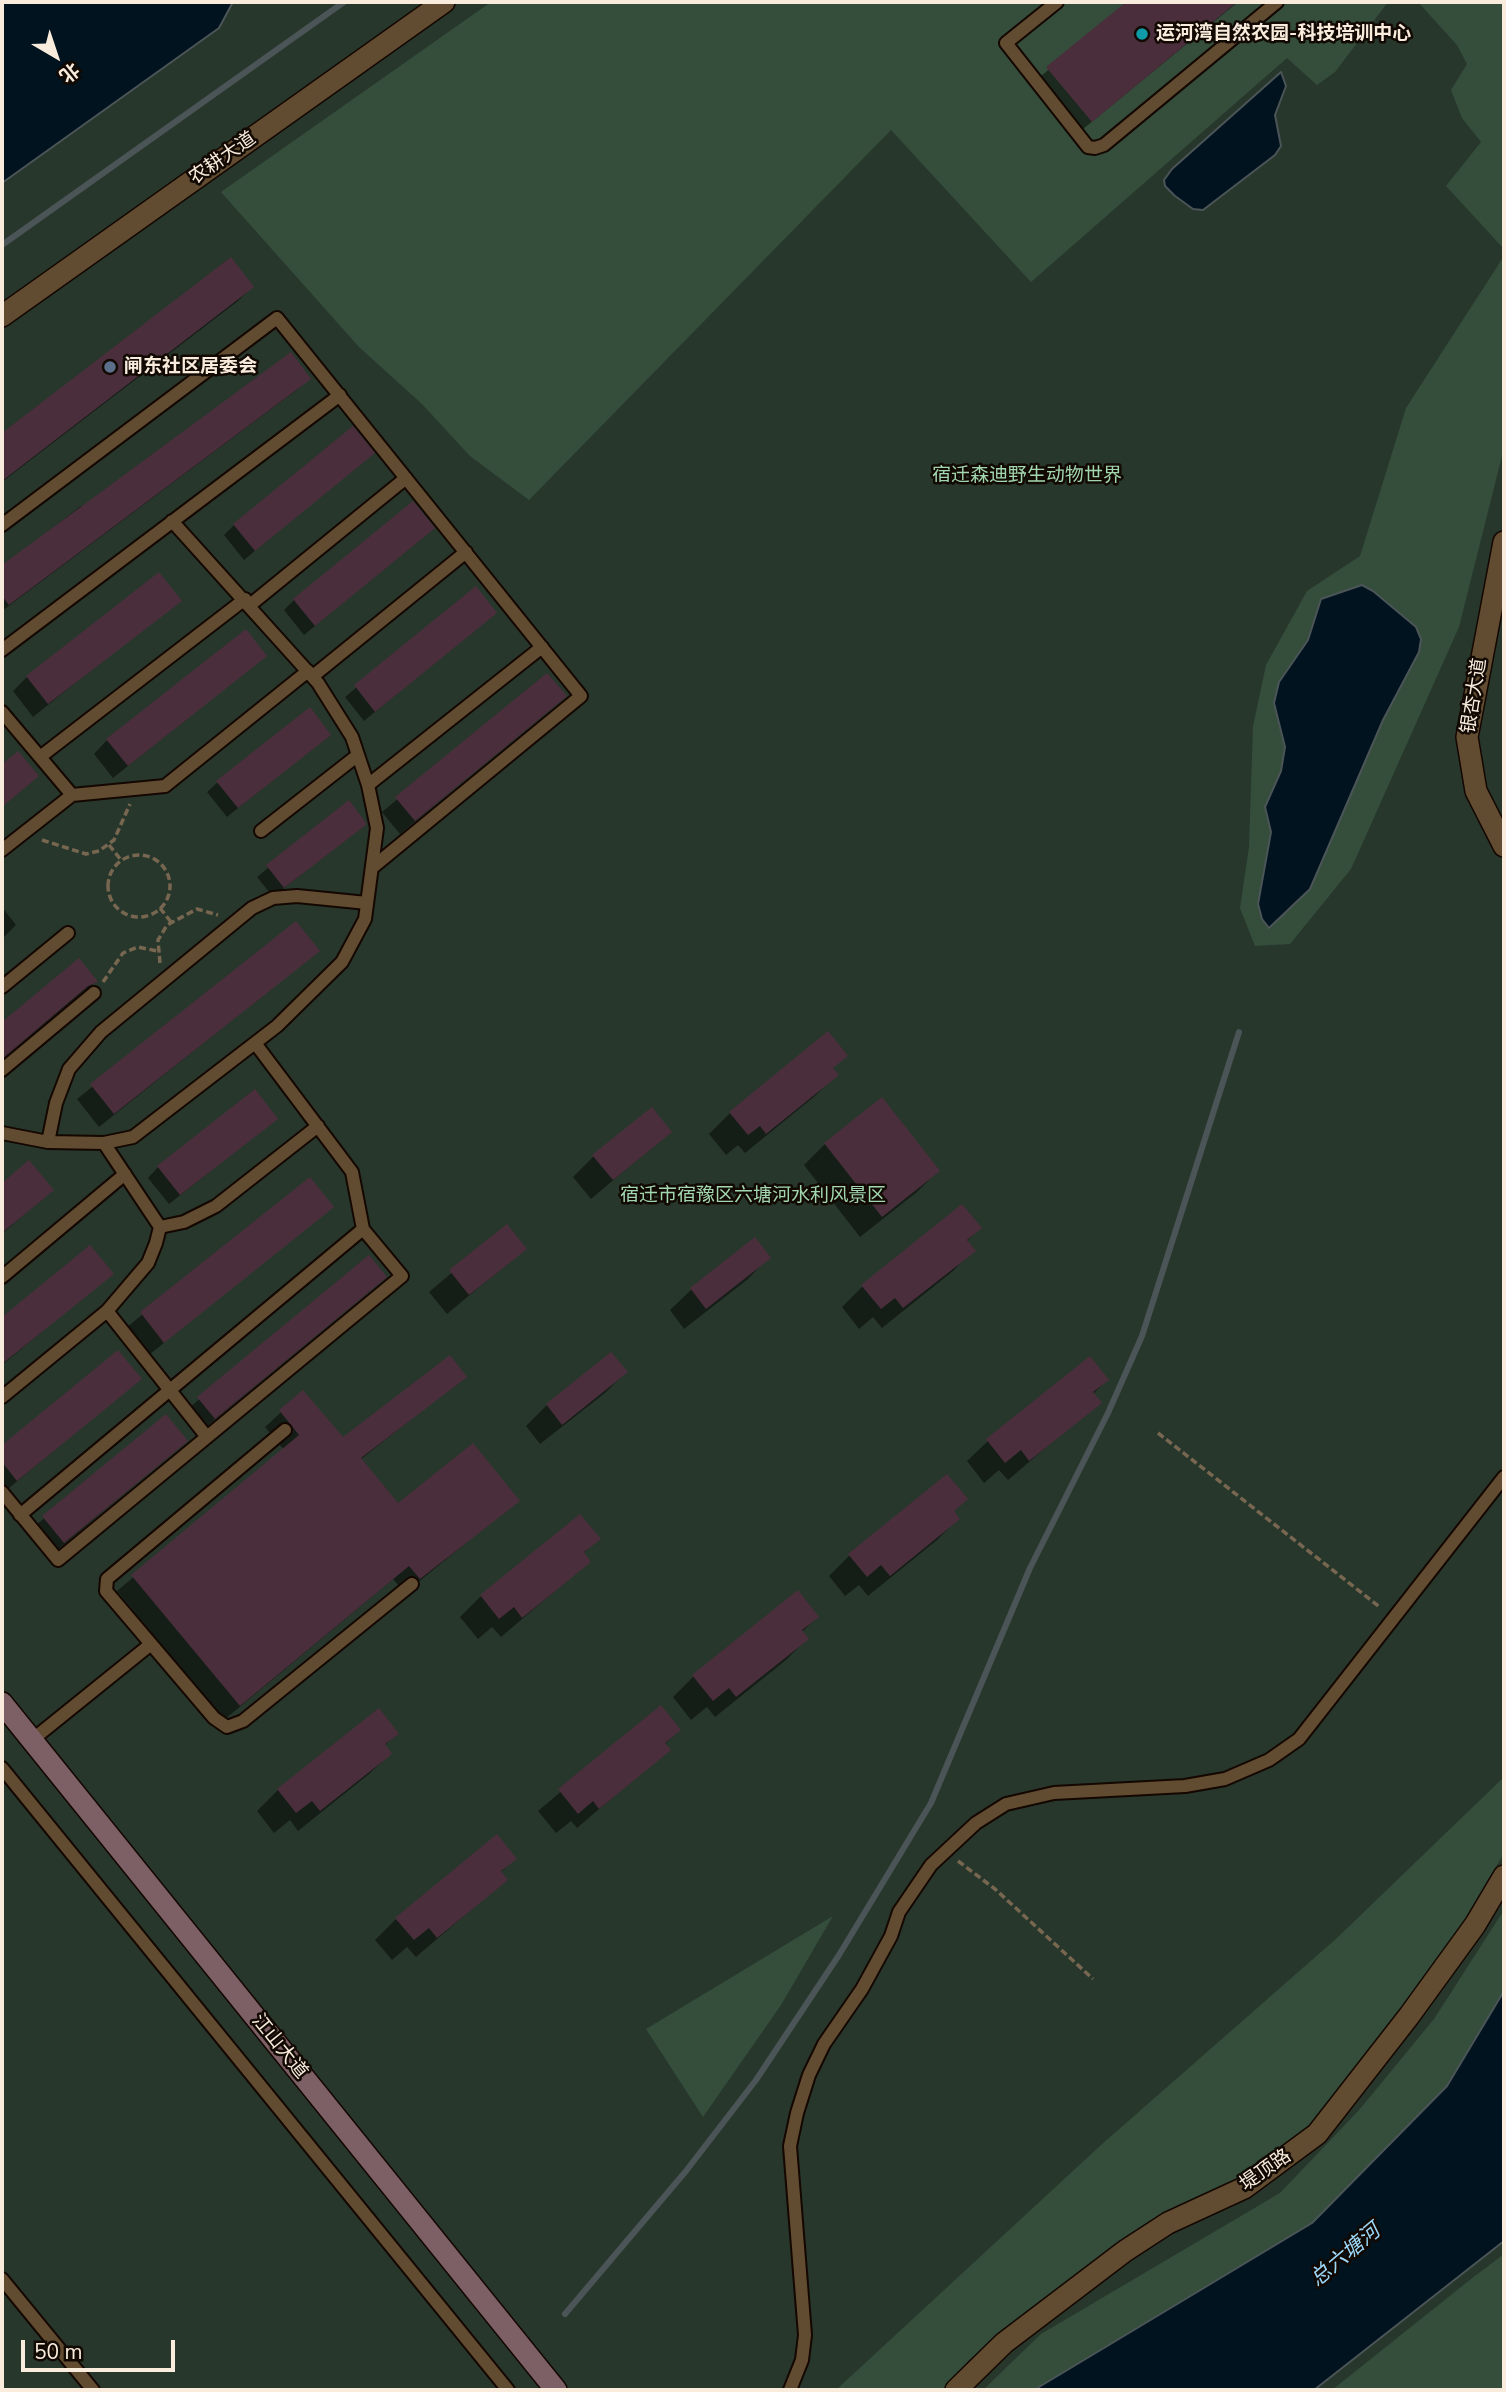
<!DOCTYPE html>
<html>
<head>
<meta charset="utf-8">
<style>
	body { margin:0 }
	#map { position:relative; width:1506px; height:2392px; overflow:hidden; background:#2f1d02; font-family:"Nunito Sans","Noto Sans SC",sans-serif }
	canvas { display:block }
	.frame { position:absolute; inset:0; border:4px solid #f9ecdd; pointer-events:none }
	.north { position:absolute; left:21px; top:21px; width:70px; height:70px; -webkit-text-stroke:5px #110902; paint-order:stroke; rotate:141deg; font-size:19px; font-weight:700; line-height:28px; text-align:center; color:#f9ecdd }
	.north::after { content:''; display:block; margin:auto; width:24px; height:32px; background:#f9ecdd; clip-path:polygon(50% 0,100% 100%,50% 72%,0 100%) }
	.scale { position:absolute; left:21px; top:2340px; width:154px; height:32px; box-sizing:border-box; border:4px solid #f9ecdd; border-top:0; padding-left:9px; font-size:21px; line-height:24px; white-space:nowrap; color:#f9ecdd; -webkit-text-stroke:5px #110902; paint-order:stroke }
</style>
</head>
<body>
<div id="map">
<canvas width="1506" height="2392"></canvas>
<div class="frame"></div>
<div class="north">北</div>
<div class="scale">50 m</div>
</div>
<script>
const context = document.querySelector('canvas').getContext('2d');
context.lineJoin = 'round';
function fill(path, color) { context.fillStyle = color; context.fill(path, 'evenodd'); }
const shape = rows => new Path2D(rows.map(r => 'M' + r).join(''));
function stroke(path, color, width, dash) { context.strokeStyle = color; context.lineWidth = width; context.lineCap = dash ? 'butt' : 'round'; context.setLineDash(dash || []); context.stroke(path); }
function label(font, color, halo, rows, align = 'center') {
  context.font = font + ' "Nunito Sans","Noto Sans SC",sans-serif'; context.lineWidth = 5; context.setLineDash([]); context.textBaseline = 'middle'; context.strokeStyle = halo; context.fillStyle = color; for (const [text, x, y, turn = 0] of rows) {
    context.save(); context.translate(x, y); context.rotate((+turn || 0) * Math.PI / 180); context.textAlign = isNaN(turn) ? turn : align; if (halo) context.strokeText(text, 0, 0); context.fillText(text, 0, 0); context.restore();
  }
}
const green = shape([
	[2,2,1504,2,1504,2390,2,2390]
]);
const forest = shape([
	[491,2,1388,2,1335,72,1317,85,1287,58,1031,282,891,130,529,500,470,456,422,404,359,347,221,192],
	[1418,2,1504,2,1504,249,1446,186,1481,142,1462,118,1451,90,1467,64,1457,45],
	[1504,256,1504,448,1459,627,1351,869,1290,944,1255,946,1240,908,1249,847,1253,726,1266,665,1307,591,1360,556,1406,408],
	[1504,1777,1504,1853,1455,1936,1320,2116,1267,2159,1229,2184,1133,2232,1050,2294,969,2360,943,2390,836,2390,1101,2145,1337,1938],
	[1504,1910,1504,1991,1447,2086,1312,2223,1034,2390,983,2390,1041,2334,1280,2193,1360,2109,1434,2019],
	[833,1916,781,2005,703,2117,646,2029],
	[1504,2254,1504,2390,1332,2390,1471,2279]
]);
const water = shape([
	[2,2,233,2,219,28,2,183,2,2],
	[1281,72,1286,86,1275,115,1281,146,1275,155,1203,210,1193,209,1175,196,1165,186,1164,180,1172,169,1281,72],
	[1362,585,1373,591,1416,627,1421,639,1419,652,1383,720,1310,889,1269,928,1262,919,1258,904,1271,832,1265,807,1281,771,1285,747,1274,703,1279,682,1308,640,1321,599,1362,585],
	[1504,1991,1504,2241,1314,2390,1034,2390,1312,2223,1447,2086,1504,1991]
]);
const shadow = shape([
	[1128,2,1238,2,1077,134,1034,82],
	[231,259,252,287,238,301,2,482,2,435],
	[308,379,298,389,2,611,2,567,81,506,83,509],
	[372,453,244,560,224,535,234,525],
	[433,528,304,635,284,610,294,600],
	[475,588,495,613,364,721,345,697],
	[179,600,33,717,13,691,27,677],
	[265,656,113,778,94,754,107,740],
	[547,675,564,696,400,834,382,812],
	[329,734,227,817,207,792,218,782],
	[348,803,365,824,273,897,257,877],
	[2,907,16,925,2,939],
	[296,924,318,951,99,1127,77,1099],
	[79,961,96,982,2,1060,2,1025],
	[845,1056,832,1069,836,1075,815,1096,745,1153,738,1145,726,1155,709,1134,730,1113],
	[276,1119,169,1204,148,1178,158,1167],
	[670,1132,591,1199,573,1177,594,1156],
	[825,1144,938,1171,917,1192,860,1237,804,1165],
	[29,1163,52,1190,2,1234,2,1185],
	[310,1180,331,1207,149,1355,127,1327],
	[507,1226,525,1249,447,1314,429,1292],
	[980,1228,966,1242,973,1250,953,1271,882,1328,873,1317,859,1329,842,1307,863,1286],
	[754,1240,768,1258,748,1279,684,1329,670,1310,691,1290],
	[90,1248,111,1274,2,1365,2,1319],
	[369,1257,385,1277,200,1432,184,1412],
	[118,1352,139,1379,2,1494,2,1447],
	[611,1354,626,1372,605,1393,540,1444,526,1426,547,1405],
	[464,1377,360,1460,398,1505,517,1501,405,1593,393,1579,224,1720,117,1591,284,1450,265,1427,303,1392,343,1439],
	[1107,1380,1093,1394,1099,1402,1008,1480,999,1470,984,1483,967,1461,988,1441],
	[166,1416,186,1441,50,1556,29,1531],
	[952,1512,958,1519,937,1540,868,1596,859,1585,845,1596,829,1576,850,1555],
	[580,1516,598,1538,583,1554,589,1562,501,1637,492,1627,478,1639,460,1617,481,1596],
	[817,1617,802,1632,807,1639,786,1660,715,1717,707,1707,691,1720,673,1697,694,1676],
	[661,1707,679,1730,664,1745,668,1750,577,1828,571,1821,556,1833,538,1811],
	[379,1711,397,1733,384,1746,390,1754,369,1774,298,1831,290,1820,274,1833,257,1811,278,1790],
	[514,1859,500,1873,506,1880,416,1957,407,1947,392,1960,375,1940,396,1919]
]);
const stream = shape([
	[2,245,344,2],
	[565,2314,686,2171,756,2080,839,1955,931,1803,1030,1568,1108,1413,1142,1336,1239,1032]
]);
const building = shape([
	[1126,2,1237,2,1092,122,1046,67],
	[231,257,254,287,2,481,2,433],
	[291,352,311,379,9,605,2,596,2,565],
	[353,426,375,453,255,551,233,524],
	[413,501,435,528,315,626,293,599],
	[159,572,182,601,48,704,26,676],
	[476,586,497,613,375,712,354,685],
	[246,629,267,656,128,766,106,739],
	[547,673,567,696,415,821,395,797],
	[310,707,331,735,238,808,216,781],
	[18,751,39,776,2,807,2,764],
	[349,800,367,824,284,888,266,865],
	[296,921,320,951,114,1114,90,1084],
	[79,958,98,982,88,986,2,1059,2,1022],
	[828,1031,848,1056,833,1068,839,1075,766,1134,760,1126,748,1135,729,1112],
	[255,1089,278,1119,180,1195,157,1166],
	[882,1097,940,1171,882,1217,824,1143],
	[652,1107,672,1132,613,1180,592,1155],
	[29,1160,54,1190,2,1233,2,1183],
	[310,1177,334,1207,164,1343,140,1312],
	[962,1204,982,1228,967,1240,976,1251,903,1308,895,1298,881,1309,861,1285],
	[507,1224,527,1249,469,1295,449,1270],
	[755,1237,771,1258,706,1309,690,1288],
	[90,1245,114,1274,2,1364,2,1317],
	[369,1255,387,1277,215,1419,197,1397],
	[118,1350,142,1379,17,1481,2,1462,2,1445],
	[611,1352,628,1372,562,1425,546,1404],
	[450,1355,467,1377,361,1458,398,1503,473,1443,520,1501,420,1579,409,1566,240,1706,131,1575,299,1435,279,1410,303,1390,343,1437],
	[1090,1356,1109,1380,1093,1392,1102,1403,1029,1461,1021,1450,1005,1463,986,1439],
	[166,1414,188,1441,64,1543,42,1516],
	[947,1474,968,1499,954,1511,960,1519,890,1576,881,1565,867,1577,848,1554],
	[580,1514,601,1539,584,1552,591,1562,522,1618,514,1607,499,1619,480,1595],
	[798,1590,819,1617,802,1630,809,1639,736,1697,729,1688,713,1701,692,1675],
	[661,1705,681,1730,665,1743,671,1750,599,1809,593,1801,578,1814,558,1789],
	[379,1708,399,1734,385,1744,392,1754,320,1811,312,1801,296,1813,277,1789],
	[497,1834,517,1859,501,1871,508,1880,437,1938,429,1928,414,1940,395,1918]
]);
const path = shape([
	[42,840,86,854,99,851,114,840,130,804],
	[109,845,121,860],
	'108 886a31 31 0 1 1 62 0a31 31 0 1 1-62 0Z',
	[160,908,171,922],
	[160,963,158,940,167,925,197,909,218,915],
	[103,982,123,953,138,947,157,951],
	[1158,1433,1381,1608],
	[958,1861,995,1889,1093,1979]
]);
const service = shape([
	[1057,2,1006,43,1088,147,1095,148,1104,145,1277,2],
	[2,525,277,318,581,696,373,867],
	[250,605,406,478],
	[2,650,340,395],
	[313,676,466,552],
	[2,712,72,795],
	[40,757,245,599],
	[368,785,542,647],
	[261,831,358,755],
	[2,850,72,795,165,786,308,671],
	[2,987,68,933],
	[2,1070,94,993],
	[2,1133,48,1142,104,1143,133,1137,277,1026,342,962,365,919,377,828,368,785,352,737,318,683,172,521],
	[48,1142,56,1103,69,1069,101,1032,252,908,273,898,297,896,367,903],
	[160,1227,184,1222,216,1206,318,1126],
	[2,1277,125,1174],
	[107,1311,207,1437],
	[2,1397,107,1311,148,1263,156,1243,160,1227,104,1143],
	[285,1430,107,1579,106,1591,214,1718,227,1727,243,1721,412,1584],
	[2,1492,58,1560,402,1276,363,1229,352,1172,255,1043],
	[20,1515,363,1229],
	[32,1740,151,1644],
	[2,1768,508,2390],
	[2,2279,93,2390],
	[790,2390,802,2360,805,2335,790,2146,797,2113,809,2075,824,2044,862,1989,891,1936,899,1912,931,1865,976,1823,1006,1804,1054,1793,1185,1786,1225,1779,1269,1760,1299,1739,1504,1477]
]);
const minor = shape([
	[1504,542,1467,737,1476,791,1504,846],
	[956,2390,1004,2343,1125,2251,1168,2223,1244,2188,1317,2134,1409,2016,1475,1925,1504,1876]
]);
const tertiary = shape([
	[2,316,444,2]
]);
const secondary = shape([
	[2,1703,556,2390]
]);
const markers = [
	[1142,34,7,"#0f9aa8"],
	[110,367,7,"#5c6f8a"]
];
const poiNames = [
	["运河湾自然农园-科技培训中心",1156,34],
	["闸东社区居委会",124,367]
];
const streetNames = [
	["农耕大道",223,159,-35],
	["银杏大道",1475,696,-81],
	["江山大道",279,2047,51],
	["堤顶路",1266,2171,-35]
];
const parkNames = [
	["宿迁森迪野生动物世界",1027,476],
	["宿迁市宿豫区六塘河水利风景区",753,1196]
];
const waterNames = [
	["总六塘河",1346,2256,-40]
];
fill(green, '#28372c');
fill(forest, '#344e3b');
fill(water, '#00131e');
stroke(water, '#4b5457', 2);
fill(shadow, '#0007');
stroke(stream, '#4b5457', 6);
fill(building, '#4a2e3c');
stroke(service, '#140700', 16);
stroke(minor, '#140700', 24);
stroke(tertiary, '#140700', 24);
stroke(secondary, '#140700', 24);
stroke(path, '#776650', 3.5, [7, 3.5]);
stroke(service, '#614c31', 12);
stroke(minor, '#614c31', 21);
stroke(tertiary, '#614c31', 21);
stroke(secondary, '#7d6065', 21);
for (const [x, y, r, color] of markers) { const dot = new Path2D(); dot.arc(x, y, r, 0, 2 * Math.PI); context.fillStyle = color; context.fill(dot); stroke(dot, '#110902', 2.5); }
label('bold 19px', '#f9ecdd', '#110902', poiNames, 'left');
label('19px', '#f9ecdd', '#110902', streetNames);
label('19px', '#a2d6af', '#110902', parkNames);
label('italic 21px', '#9cd8f9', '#110902', waterNames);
</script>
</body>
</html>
